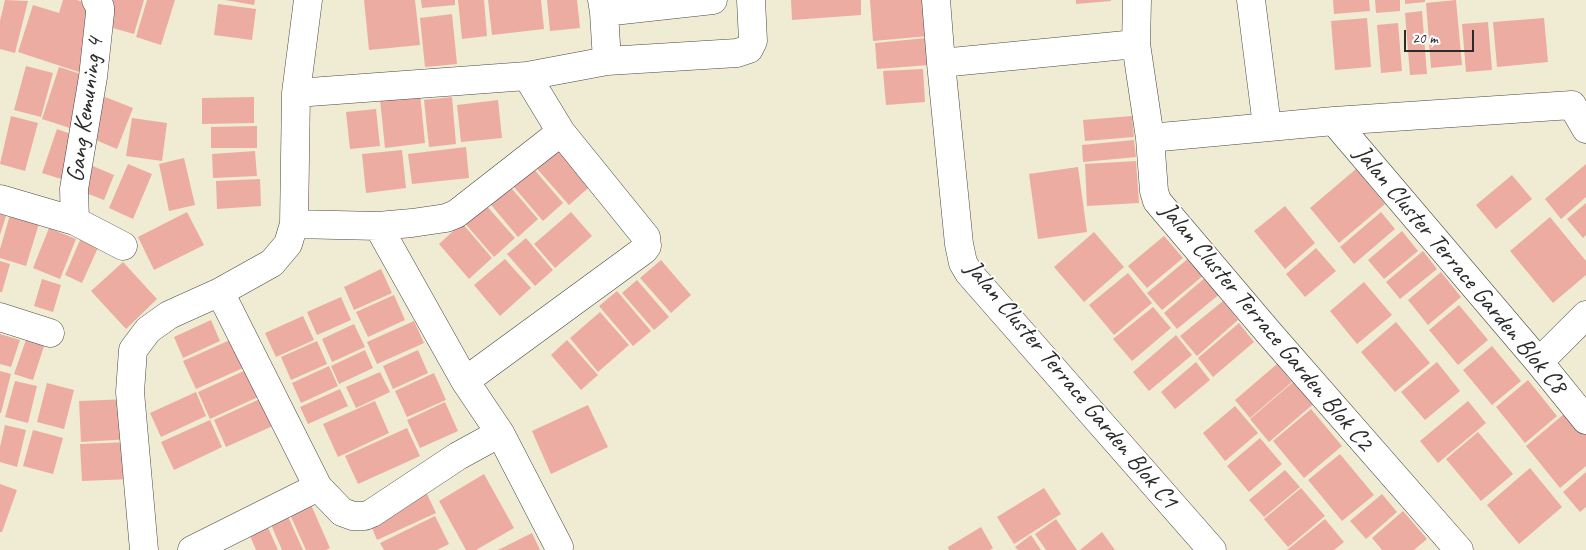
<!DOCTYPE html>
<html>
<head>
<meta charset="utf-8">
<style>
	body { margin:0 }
	#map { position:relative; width:1586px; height:550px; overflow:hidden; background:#f0ebd3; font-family:Caveat,sans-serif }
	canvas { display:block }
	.scale { position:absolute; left:1404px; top:30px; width:70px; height:22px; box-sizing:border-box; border:2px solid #2b2b2b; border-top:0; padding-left:6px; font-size:15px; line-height:18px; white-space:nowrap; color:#2b2b2b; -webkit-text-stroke:4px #fff; paint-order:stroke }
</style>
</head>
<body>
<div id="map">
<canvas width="1586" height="550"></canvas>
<div class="scale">20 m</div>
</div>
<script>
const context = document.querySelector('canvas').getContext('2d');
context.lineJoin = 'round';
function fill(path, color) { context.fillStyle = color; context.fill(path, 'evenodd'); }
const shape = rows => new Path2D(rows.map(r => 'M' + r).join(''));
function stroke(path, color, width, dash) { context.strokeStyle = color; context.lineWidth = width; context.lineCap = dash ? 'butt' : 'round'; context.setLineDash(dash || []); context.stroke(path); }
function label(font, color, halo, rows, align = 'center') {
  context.font = font + ' Caveat,sans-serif'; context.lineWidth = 4; context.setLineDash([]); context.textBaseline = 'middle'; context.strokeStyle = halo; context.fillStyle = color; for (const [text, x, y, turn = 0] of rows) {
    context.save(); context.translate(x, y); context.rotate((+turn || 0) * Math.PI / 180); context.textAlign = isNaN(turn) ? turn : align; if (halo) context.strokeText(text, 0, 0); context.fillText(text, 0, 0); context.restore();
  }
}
const building = shape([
	[5,0,28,1,15,53,0,49,0,21],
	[63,0,77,0,95,6,94,25,79,72,18,52,33,5,59,13],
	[109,0,144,0,134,34,102,25],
	[147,0,175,0,161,45,136,37],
	[225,0,255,0,254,5],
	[364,0,415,0,420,45,369,50],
	[421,0,455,0,455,5,422,8],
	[458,0,484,0,487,36,462,39],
	[488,0,541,0,544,29,492,35],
	[547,0,577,0,580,28,550,31],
	[791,0,861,0,861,15,792,20],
	[870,0,926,0,929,36,873,41],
	[1076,0,1111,0,1111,1,1076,4],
	[1333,0,1369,0,1370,11,1334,14],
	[1375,0,1400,0,1400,11,1376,13],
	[1405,0,1425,0,1425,2,1405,4],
	[1456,0,1462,65,1431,68,1426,3],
	[218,4,256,9,252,40,214,35],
	[1422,11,1427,74,1410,75,1405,13],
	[452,14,457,64,425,67,420,18],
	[1367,18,1371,67,1335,70,1331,21],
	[1544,18,1548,62,1497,67,1493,22],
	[1488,22,1492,70,1466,72,1462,24],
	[1398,23,1402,71,1381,73,1377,25],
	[927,38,929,65,877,69,875,43],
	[26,66,53,73,41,117,14,110],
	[59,67,90,77,73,129,42,119],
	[923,69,925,102,886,105,883,71],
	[420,94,425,143,385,148,380,99],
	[100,95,133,108,117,149,84,135],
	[254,97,254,123,202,124,202,98],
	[452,97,456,144,429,147,424,100],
	[498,100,502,138,461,142,457,105],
	[376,109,380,146,350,149,346,112],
	[11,116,38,123,25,171,0,164],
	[1132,116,1134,137,1085,141,1083,120],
	[132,118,167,123,162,161,126,156],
	[257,126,257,148,211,148,211,127],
	[57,129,76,136,61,179,42,173],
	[559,140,595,182,569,205,532,163],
	[1134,140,1136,157,1083,162,1082,145],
	[466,147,469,178,412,184,408,154],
	[402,150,406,188,366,193,362,154],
	[255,151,257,176,213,178,212,154],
	[184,158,195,205,169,211,159,164],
	[527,161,563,203,543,221,507,179],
	[1136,161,1139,203,1087,206,1085,164],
	[88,164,114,175,104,200,78,190],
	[128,164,152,174,133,219,109,208],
	[1586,164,1586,197,1561,219,1545,199],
	[1078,167,1087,232,1038,239,1029,174],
	[1356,169,1385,204,1339,243,1310,208],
	[1512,175,1532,199,1496,229,1476,205],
	[260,179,261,206,217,209,216,181],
	[507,183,538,219,518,237,487,200],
	[484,203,515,238,494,257,463,221],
	[1586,203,1586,235,1583,238,1567,219],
	[1285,206,1315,243,1285,269,1254,231],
	[12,208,41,217,26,266,0,258,0,249],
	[187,212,204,245,154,270,138,237],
	[571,212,592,236,555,268,534,244],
	[1381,212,1395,229,1354,264,1340,247],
	[0,214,6,216,0,235],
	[1550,217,1586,261,1586,275,1553,303,1510,251],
	[462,223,492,258,469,279,439,244],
	[49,228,76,239,60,279,33,268],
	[1402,231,1418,251,1384,279,1368,260],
	[1094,232,1124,267,1084,302,1054,267],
	[83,233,101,241,82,283,65,275],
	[1164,236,1183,258,1147,288,1128,266],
	[526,238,553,270,535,286,507,254],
	[1316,248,1336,271,1305,297,1286,274],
	[1423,251,1437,269,1400,299,1386,282],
	[1190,257,1204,275,1162,310,1147,293],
	[505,259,531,288,500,316,474,285],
	[661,260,691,295,671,313,640,278],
	[0,261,10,264,2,292,0,292],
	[123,262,157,299,126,329,91,291],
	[381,269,392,293,354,310,344,287],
	[1441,272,1461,297,1428,325,1408,300],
	[1128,273,1152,303,1114,335,1089,305],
	[1207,276,1221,293,1177,329,1164,313],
	[42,279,61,285,53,312,34,306],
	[637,280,669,317,654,330,622,293],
	[1364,282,1392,315,1357,344,1330,311],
	[617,291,651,331,633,346,599,306],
	[394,295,405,320,368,337,356,312],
	[341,297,351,320,317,335,307,312],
	[1223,301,1238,320,1197,356,1180,336],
	[1459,305,1488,340,1458,365,1429,330],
	[1153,307,1171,328,1132,361,1113,339],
	[600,312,629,345,598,372,570,338],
	[303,316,314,340,276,357,265,333],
	[211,320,220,341,183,358,174,337],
	[414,321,424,343,377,364,367,342],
	[1396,322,1430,363,1395,392,1361,352],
	[1239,323,1254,342,1213,377,1198,358],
	[354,324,365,347,332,362,322,339],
	[0,334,20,340,11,367,0,364],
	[1176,335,1192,355,1149,391,1133,372],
	[27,337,45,343,33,380,14,374],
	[230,340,243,368,196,389,183,361],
	[567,340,598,375,581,390,551,355],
	[317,341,327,364,291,380,281,357],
	[1492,346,1521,381,1492,405,1463,370],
	[365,350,373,368,339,384,331,366],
	[418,350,428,373,393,389,383,366],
	[1196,362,1210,380,1175,409,1161,392],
	[1437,362,1460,391,1425,420,1401,392],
	[1277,364,1292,382,1250,418,1235,400],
	[329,366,338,386,301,403,292,383],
	[246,370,258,397,210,419,198,392],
	[0,371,11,374,1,413,0,413],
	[380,372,390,392,356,408,346,387],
	[434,373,446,400,407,417,395,391],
	[1299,377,1318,400,1269,442,1250,419],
	[1528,380,1557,416,1525,443,1496,407],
	[15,381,37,386,28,423,5,417],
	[47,383,74,390,64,429,37,422],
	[340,389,348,406,308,424,300,407],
	[196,392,206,416,161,437,150,413],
	[262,398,275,425,226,447,214,420],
	[129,399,131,439,81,442,79,401],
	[375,401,389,433,338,457,323,424],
	[1468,401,1486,423,1438,463,1420,441],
	[445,402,458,431,420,448,407,420],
	[588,405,608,447,551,474,532,431],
	[1235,406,1258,433,1225,461,1203,433],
	[1311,409,1342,446,1304,478,1273,441],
	[1570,409,1586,429,1586,466,1560,488,1526,446],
	[210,420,222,447,174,470,161,442],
	[5,425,26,430,17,467,0,462,0,447],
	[407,428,420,456,358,484,345,456],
	[33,430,63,438,53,474,23,466],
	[1478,432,1513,474,1481,501,1446,459],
	[1260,438,1282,464,1249,492,1227,466],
	[130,442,132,479,82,481,80,444],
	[1340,454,1374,495,1342,521,1308,480],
	[1530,468,1562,507,1519,544,1487,505],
	[1285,470,1300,487,1264,517,1249,500],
	[1586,472,1586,507,1580,512,1563,492],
	[484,474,514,528,476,550,466,550,439,501],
	[0,484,17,490,2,532,0,532],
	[1044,488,1061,514,1014,544,997,517],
	[1301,488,1325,516,1288,547,1264,519],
	[426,492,436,513,377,540,368,518],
	[1382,494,1397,512,1366,539,1350,521],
	[308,498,330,548,326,550,306,550,287,508],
	[1403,511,1427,539,1414,550,1382,550,1372,538],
	[286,512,303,550,282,550,269,520],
	[435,516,449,544,437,550,384,550,380,543],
	[1056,519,1077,550,1046,550,1035,534],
	[1325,519,1344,542,1334,550,1287,550],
	[266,523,278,550,256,550,248,531],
	[981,527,993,548,990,550,949,550,948,547],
	[1102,532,1115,550,1080,550],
	[532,533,540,550,498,550],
	[1031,535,1041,550,1018,550,1015,547]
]);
const minor = shape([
	[308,0,296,93,294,224,378,226,412,223,446,218,456,214,561,132],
	[602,0,604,12,713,0],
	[936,0,941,63,959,244,963,263,969,273,1212,550],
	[1137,0,1136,44,1150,138,1154,191,1157,201,1269,333,1459,550],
	[1251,0,1267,126],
	[604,12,607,61],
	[941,63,1136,44],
	[296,93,527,76,607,61,737,53,749,49,753,41,751,0],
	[1572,105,1586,129],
	[1334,121,1539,362,1586,420],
	[1150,138,1334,121,1572,105],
	[0,199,75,221,123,246],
	[75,221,74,189,93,77,100,13,100,7,96,0],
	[378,226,465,381,500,433,559,547],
	[220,292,318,487,342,512,353,516,365,516,372,513,458,456,500,433],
	[0,317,50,333],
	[1539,362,1586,315],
	[465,381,644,250,647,246,646,237,561,132,527,76],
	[144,550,130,392,133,350,148,330,169,315,220,292,272,263,288,244,294,224],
	[192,550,318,487]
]);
const streetNames = [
	["Gang Kemuning 4",86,110,-82],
	["Jalan Cluster Terrace Garden Blok C8",1460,270,50],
	["Jalan Cluster Terrace Garden Blok C2",1266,327,50],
	["Jalan Cluster Terrace Garden Blok C1",1071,385,50]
];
fill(building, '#edaca1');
stroke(minor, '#494844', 29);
stroke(minor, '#fff', 28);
label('25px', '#2b2b2b', '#fff', streetNames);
</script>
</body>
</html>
